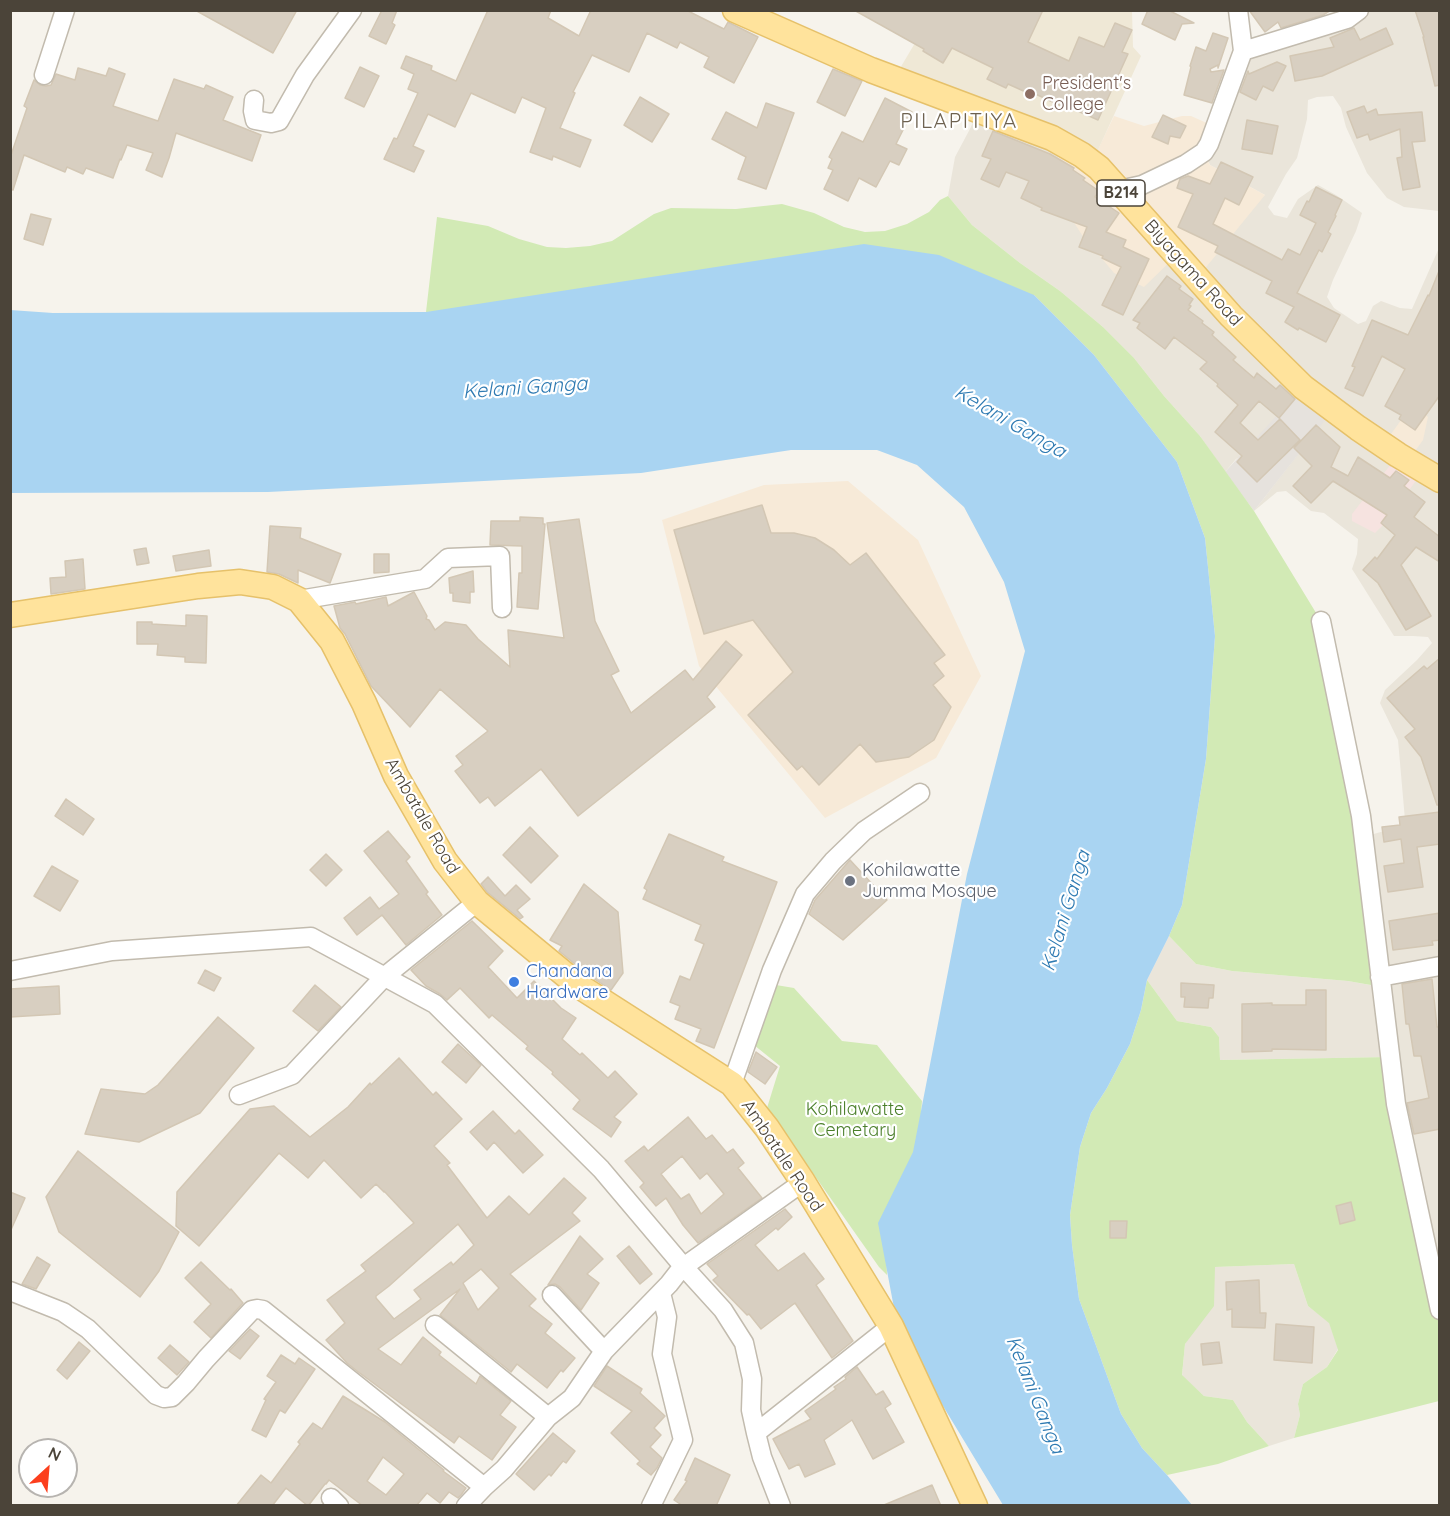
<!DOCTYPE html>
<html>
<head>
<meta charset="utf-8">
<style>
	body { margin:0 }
	#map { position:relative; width:1450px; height:1516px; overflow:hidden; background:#f6f3ec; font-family:Quicksand,sans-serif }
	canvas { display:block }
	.frame { position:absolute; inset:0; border:12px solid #4b4439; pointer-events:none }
	.north { position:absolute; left:18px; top:1438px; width:60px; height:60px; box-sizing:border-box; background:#fff; border:2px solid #b7b4b0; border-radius:50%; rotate:26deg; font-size:16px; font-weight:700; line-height:24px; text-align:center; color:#4b4439 }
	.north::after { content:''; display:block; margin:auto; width:21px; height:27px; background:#fc3f1d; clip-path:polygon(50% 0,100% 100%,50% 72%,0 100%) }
</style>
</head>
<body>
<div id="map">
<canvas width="1450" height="1516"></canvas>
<div class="frame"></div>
<div class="north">N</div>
</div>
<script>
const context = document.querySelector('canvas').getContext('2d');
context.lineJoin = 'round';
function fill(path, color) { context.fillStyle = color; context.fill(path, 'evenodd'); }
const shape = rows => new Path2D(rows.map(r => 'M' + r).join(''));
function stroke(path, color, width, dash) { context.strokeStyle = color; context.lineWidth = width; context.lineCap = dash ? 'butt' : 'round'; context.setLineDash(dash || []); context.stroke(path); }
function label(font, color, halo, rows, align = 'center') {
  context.font = font + ' Quicksand,sans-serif'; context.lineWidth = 4.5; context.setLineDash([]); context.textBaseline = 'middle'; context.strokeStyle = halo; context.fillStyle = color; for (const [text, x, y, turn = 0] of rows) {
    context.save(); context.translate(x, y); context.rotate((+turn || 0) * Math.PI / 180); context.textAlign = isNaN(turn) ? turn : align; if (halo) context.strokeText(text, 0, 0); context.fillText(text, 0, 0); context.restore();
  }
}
const residential = shape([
	[1359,11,1439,11,1439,211,1404,207,1387,198,1367,173,1346,127,1341,108,1333,96,1317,97,1308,100,1307,119,1297,158,1286,174,1268,207,1274,215,1287,218,1298,199,1318,185,1336,195,1362,213,1356,231,1333,280,1327,297,1334,308,1358,324,1366,321,1373,306,1381,301,1400,308,1412,309,1439,248,1439,1310,1390,1057,1220,1060,1219,1037,1211,1027,1177,1021,1147,980,1169,936,1196,964,1232,971,1348,981,1381,987,1363,837,1402,826,1405,820,1398,740,1380,703,1385,690,1417,660,1432,643,1428,637,1413,636,1394,636,1352,569,1357,554,1358,539,1324,513,1311,511,1286,491,1277,492,1254,511,1332,410,1236,459,1225,472,1200,436,1164,396,1134,358,1103,327,1060,291,1020,263,972,225,948,196,955,157,971,127,977,110,1063,144,1049,184,1176,256,1265,195,1210,165,1204,152,1243,51],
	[1294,1264,1308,1306,1329,1322,1338,1349,1327,1367,1303,1384,1298,1404,1300,1415,1294,1438,1269,1446,1247,1422,1233,1400,1204,1396,1182,1376,1185,1344,1214,1289,1214,1267]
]);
const commercial = shape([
	[1114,116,1144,126,1182,116,1191,116,1209,124,1204,152,1210,165,1265,195,1203,271,1176,256,1144,287,1114,273,1082,235,1049,184,1063,144,1092,162],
	[1412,405,1418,407,1428,417,1423,440,1408,461,1383,445],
	[848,481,918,540,981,676,936,758,825,818,699,666,662,520,764,485]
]);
const industrial = shape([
	[1303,387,1333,410,1254,511,1225,472]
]);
const education = shape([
	[934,11,1132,11,1133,47,1141,56,1092,163,896,75]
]);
const medical = shape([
	[1398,455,1424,470,1384,524,1375,533,1352,521,1352,514]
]);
const green = shape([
	[948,196,972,225,1020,263,1060,291,1103,327,1134,358,1164,396,1200,436,1254,511,1321,621,1382,987,1348,981,1232,971,1196,964,1169,936,1182,905,1206,759,1215,636,1205,538,1177,462,1094,355,1034,295,426,312,437,217,488,226,519,239,547,247,566,248,590,246,612,241,654,214,671,208,736,209,782,204,814,213,844,227,865,232,885,231,907,224,929,212,940,200],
	[1147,980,1177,1021,1211,1027,1219,1037,1220,1060,1390,1057,1439,1310,1439,1401,1294,1438,1300,1415,1298,1404,1303,1384,1327,1367,1338,1350,1329,1323,1308,1306,1294,1264,1215,1267,1214,1306,1185,1344,1182,1375,1204,1396,1233,1400,1247,1422,1269,1446,1218,1464,1167,1475,1142,1448,1121,1414,1079,1299,1072,1245,1070,1215,1080,1147,1091,1113,1107,1088,1130,1044,1141,1010],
	[776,985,794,988,842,1041,877,1045,922,1101,918,1151,885,1222,887,1275,879,1267,767,1108,780,1066,754,1045]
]);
const water = shape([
	[864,244,939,255,1034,295,1094,355,1177,462,1205,538,1215,636,1206,759,1182,905,1169,936,1147,980,1141,1010,1130,1044,1107,1088,1091,1113,1080,1147,1070,1215,1072,1245,1079,1299,1121,1414,1142,1448,1167,1475,1192,1505,1003,1505,923,1373,894,1308,878,1223,913,1152,967,874,1025,651,1004,582,964,507,917,465,877,450,791,450,641,473,268,492,11,493,10,310,53,313,426,312]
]);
const building = shape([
	[195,10,297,10,273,53,195,10],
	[382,10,397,10,392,23,395,25,386,44,369,36,382,10],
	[488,10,551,10,548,18,579,36,591,10,686,10,724,29,728,22,758,37,734,83,704,67,709,57,680,42,677,48,647,33,629,72,592,55,573,92,575,93,560,128,591,140,580,167,553,156,552,160,530,152,546,108,522,97,515,113,471,93,455,127,428,114,413,146,424,151,414,172,384,159,394,138,397,139,418,93,408,89,414,74,401,68,406,56,432,66,431,70,456,81,488,10],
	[854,10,1043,10,1028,42,1069,61,1079,37,1104,47,1115,23,1132,30,1122,52,1128,54,1098,120,1071,108,1070,110,1029,91,1028,93,1008,84,1006,88,987,79,993,68,952,48,943,63,923,51,924,49,854,10],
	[1148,10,1168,10,1194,23,1182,24,1175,40,1142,24,1148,10],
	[1249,10,1331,10,1323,15,1281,28,1278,22,1265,32,1249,10],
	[1415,10,1440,10,1440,85,1435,86,1423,37,1424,37,1415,10],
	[1354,28,1360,40,1386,28,1393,44,1322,76,1295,81,1290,56,1334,47,1330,38,1354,28],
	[1213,33,1228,38,1218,68,1218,65,1210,69,1211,72,1224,70,1212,103,1184,95,1191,67,1190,66,1196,47,1206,51,1213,33],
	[1277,62,1286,66,1273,91,1263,86,1256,100,1240,92,1248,71,1249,74,1277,62],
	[360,67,379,76,364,107,345,98,360,67],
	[78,68,106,76,109,68,125,74,113,106,158,121,174,79,204,89,206,85,233,97,223,120,261,135,252,161,176,133,169,158,162,177,146,170,153,153,127,145,121,160,120,159,113,178,86,168,83,174,67,167,65,172,24,155,13,190,10,189,10,158,27,108,24,106,34,80,40,85,46,86,51,85,56,74,75,80,78,68],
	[833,69,862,81,845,116,817,102,833,69],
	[640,97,669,114,652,142,624,125,640,97],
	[885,98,912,112,896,144,907,149,899,165,890,161,876,187,859,178,848,201,824,189,833,170,828,168,832,159,829,157,842,132,863,142,885,98],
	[766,103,794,113,766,189,738,179,746,157,712,139,726,112,757,128,766,103],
	[1364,106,1367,113,1376,109,1378,115,1422,112,1425,141,1412,142,1420,187,1403,190,1397,158,1402,157,1400,129,1370,140,1368,134,1357,138,1347,112,1364,106],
	[1163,115,1186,126,1180,138,1170,136,1168,144,1152,137,1163,115],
	[1247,120,1278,126,1272,154,1242,149,1247,120],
	[993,131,1050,154,1074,168,1073,170,1085,178,1083,180,1099,191,1095,197,1119,213,1106,232,1126,240,1123,247,1149,259,1123,315,1102,305,1121,267,1102,258,1103,256,1079,247,1087,227,1041,210,1042,208,1021,198,1029,181,1006,172,999,187,981,179,991,159,982,156,993,131],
	[1221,162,1253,177,1239,205,1225,198,1213,224,1282,260,1288,249,1300,255,1316,223,1300,215,1307,201,1309,202,1316,187,1342,200,1335,215,1336,216,1328,232,1331,234,1322,252,1319,250,1297,293,1340,315,1326,342,1299,328,1298,330,1285,322,1294,307,1266,293,1272,281,1215,252,1218,246,1178,227,1193,194,1177,188,1180,179,1188,176,1210,184,1221,162],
	[31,214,51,219,43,245,24,239,31,214],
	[1439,271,1440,395,1415,430,1399,419,1401,415,1385,406,1405,369,1382,356,1363,396,1345,388,1355,367,1352,366,1372,320,1408,335,1428,295,1429,296,1439,271],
	[1167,276,1181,286,1179,289,1193,299,1189,305,1191,306,1188,310,1203,321,1202,323,1214,332,1212,335,1236,357,1233,360,1254,378,1257,373,1276,389,1280,385,1295,399,1279,418,1259,401,1240,423,1258,440,1280,419,1300,440,1257,482,1237,462,1242,456,1215,432,1238,405,1217,386,1218,384,1200,369,1207,362,1174,337,1165,349,1137,328,1140,323,1133,320,1167,276],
	[1316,425,1340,447,1331,467,1348,476,1358,457,1390,478,1396,471,1409,480,1404,486,1425,502,1414,517,1440,537,1440,562,1416,547,1401,565,1431,616,1406,630,1378,583,1363,570,1375,557,1377,559,1395,535,1381,523,1387,515,1333,481,1311,503,1293,486,1312,466,1294,448,1316,425],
	[762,505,771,533,794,533,815,538,834,550,850,565,866,553,945,655,934,663,944,676,933,685,951,707,934,740,909,757,876,762,860,744,819,785,802,766,797,770,748,715,793,672,753,620,704,634,674,530,762,505],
	[520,517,543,518,543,524,545,524,538,609,517,607,519,573,522,573,522,546,490,545,491,521,520,521,520,517],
	[579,519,595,621,619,671,611,675,631,713,685,670,693,680,726,641,742,655,707,697,715,707,578,816,541,769,495,806,488,797,480,803,455,771,463,765,456,756,488,731,440,689,410,727,371,686,345,634,340,628,334,606,355,602,356,604,386,597,388,606,414,592,427,616,426,619,429,620,435,630,445,622,466,625,478,639,510,667,508,630,564,638,547,523,579,519],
	[270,526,301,528,300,538,341,554,330,583,298,570,298,583,279,574,267,572,270,526],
	[146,548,149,563,137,565,134,550,146,548],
	[209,550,211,566,176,571,173,556,209,550],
	[374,554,389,554,389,572,374,573,374,554],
	[83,559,85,589,51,594,50,578,66,577,65,561,83,559],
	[473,571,474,592,470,592,470,603,453,601,453,593,450,593,449,578,473,571],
	[186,615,207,616,206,663,185,662,185,657,157,655,158,644,137,644,137,622,152,622,152,624,186,626,186,615],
	[1440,658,1440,805,1437,805,1421,757,1405,737,1415,729,1387,698,1424,666,1427,669,1440,658],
	[66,799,94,819,83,835,55,816,66,799],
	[1440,812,1440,844,1417,847,1423,887,1388,892,1384,866,1404,863,1401,839,1384,842,1382,827,1400,825,1399,817,1440,812],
	[530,827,558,856,531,883,503,855,530,827],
	[388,831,410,857,406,861,428,892,426,894,442,915,406,945,382,915,357,935,344,918,370,897,379,909,399,894,364,851,388,831],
	[669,834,724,857,722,861,777,882,714,1048,696,1041,701,1029,675,1019,680,1006,670,1002,680,976,690,980,704,944,695,940,701,925,643,899,647,890,644,888,669,834],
	[326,854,342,870,326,886,310,870,326,854],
	[850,860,887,900,843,940,809,914,815,900,850,860],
	[52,866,78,881,60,911,34,896,52,866],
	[488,877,505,896,516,885,530,899,517,910,523,917,520,919,487,892,481,884,488,877],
	[584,884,618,912,623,973,611,990,587,974,559,951,562,946,550,940,584,884],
	[1440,913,1440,940,1432,941,1433,945,1393,950,1389,921,1440,913],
	[472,921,503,951,488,967,517,998,534,981,561,1008,576,1018,562,1039,580,1055,582,1053,608,1078,615,1071,637,1094,614,1117,621,1122,611,1137,573,1109,580,1100,552,1074,553,1072,526,1049,528,1046,492,1015,489,1018,460,988,447,1000,440,994,426,986,411,970,472,921],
	[205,970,221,978,214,991,198,983,205,970],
	[1432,979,1437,1027,1440,1027,1440,1129,1414,1134,1407,1103,1429,1098,1421,1056,1414,1056,1409,1024,1406,1024,1402,984,1432,979],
	[1181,983,1214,985,1213,998,1209,998,1208,1008,1184,1007,1185,997,1181,997,1181,983],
	[315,985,341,1007,318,1031,293,1011,315,985],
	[59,986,60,1014,10,1017,10,989,59,986],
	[1306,990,1326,990,1326,1050,1272,1049,1272,1051,1242,1052,1242,1004,1272,1003,1272,1005,1306,1005,1306,990],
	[218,1017,254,1048,200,1113,139,1142,85,1134,101,1089,145,1094,158,1085,218,1017],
	[458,1044,481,1065,466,1083,442,1062,458,1044],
	[756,1052,777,1067,765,1084,748,1072,756,1052],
	[399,1058,433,1095,436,1092,462,1119,434,1146,450,1163,447,1165,487,1218,509,1196,529,1215,564,1178,586,1198,572,1213,580,1221,510,1274,536,1299,529,1306,552,1324,545,1333,575,1358,563,1372,561,1370,547,1388,517,1364,511,1372,440,1315,460,1289,378,1349,401,1365,423,1337,441,1352,439,1355,476,1384,480,1376,511,1401,500,1415,516,1427,492,1460,459,1436,454,1443,357,1371,347,1363,326,1340,345,1323,327,1300,366,1271,361,1265,414,1223,384,1191,384,1192,376,1184,361,1198,324,1160,308,1178,279,1153,199,1246,176,1226,177,1192,250,1109,274,1106,310,1137,348,1107,370,1083,371,1085,399,1058],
	[458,1224,474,1245,453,1265,451,1262,414,1290,421,1299,394,1319,376,1298,376,1296,389,1286,458,1224],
	[481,1269,499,1288,478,1310,463,1283,481,1269],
	[493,1111,515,1134,519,1130,543,1155,523,1173,494,1142,487,1150,470,1132,493,1111],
	[688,1117,706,1139,712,1135,727,1153,733,1149,744,1163,738,1168,762,1198,698,1243,683,1225,666,1198,656,1206,640,1187,644,1183,625,1161,644,1146,648,1151,688,1117],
	[682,1156,700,1179,707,1173,724,1194,701,1214,689,1194,681,1199,661,1174,682,1156],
	[78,1151,179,1232,159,1271,140,1297,59,1232,46,1197,78,1151],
	[10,1192,25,1198,10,1232,10,1192],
	[1351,1202,1355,1220,1340,1224,1336,1206,1351,1202],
	[785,1209,792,1217,778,1230,776,1228,755,1245,778,1271,804,1253,824,1279,816,1285,853,1341,832,1358,795,1303,761,1329,749,1314,747,1315,713,1280,718,1276,707,1264,785,1209],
	[1110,1221,1127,1221,1126,1238,1110,1238,1110,1221],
	[580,1236,603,1259,587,1274,599,1283,581,1310,560,1287,555,1284,548,1285,580,1236],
	[629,1246,652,1274,640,1284,617,1256,629,1246],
	[37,1257,50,1265,36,1289,22,1284,37,1257],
	[201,1262,230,1290,231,1289,243,1303,211,1338,194,1322,211,1304,185,1278,201,1262],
	[1259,1280,1260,1313,1266,1313,1265,1328,1232,1327,1232,1309,1227,1310,1226,1282,1259,1280],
	[1276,1324,1314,1327,1312,1363,1274,1360,1276,1324],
	[250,1329,259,1336,240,1359,229,1351,250,1329],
	[79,1342,90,1351,67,1379,57,1370,79,1342],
	[1219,1342,1222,1363,1203,1365,1201,1344,1219,1342],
	[170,1345,189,1362,177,1375,158,1358,170,1345],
	[281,1355,295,1364,299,1358,315,1369,285,1413,280,1410,266,1437,252,1430,266,1400,264,1399,276,1382,267,1376,281,1355],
	[607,1366,642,1389,640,1393,665,1416,654,1428,661,1435,650,1447,662,1458,657,1468,651,1475,637,1464,640,1461,611,1433,632,1411,594,1386,607,1366],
	[857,1367,876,1395,883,1391,891,1404,885,1408,904,1442,873,1459,852,1420,824,1440,835,1464,805,1477,799,1464,789,1469,773,1439,811,1419,805,1411,836,1389,834,1387,846,1379,845,1377,857,1367],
	[343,1396,385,1422,444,1470,443,1471,466,1488,461,1495,458,1498,449,1492,440,1503,427,1493,416,1506,363,1506,329,1480,326,1484,325,1484,308,1506,286,1488,272,1506,236,1506,261,1475,271,1483,300,1444,298,1442,313,1423,322,1429,343,1396],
	[383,1457,404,1474,386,1495,367,1481,383,1457],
	[553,1433,575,1451,566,1463,563,1461,551,1476,549,1474,534,1490,516,1474,553,1433],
	[695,1458,730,1475,716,1506,683,1506,674,1500,687,1481,685,1480,695,1458],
	[932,1485,941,1506,884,1506,884,1505,932,1485]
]);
const minor = shape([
	[1238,10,1243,51],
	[44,75,65,10],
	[254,100,253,111,255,120,271,123,279,121,305,75,352,10],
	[1119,190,1142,185,1186,164,1204,152,1209,144,1243,51,1347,19,1359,10],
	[299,600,425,579,448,558,500,556,502,608],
	[1321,621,1361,816,1396,1104,1440,1310],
	[10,971,112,951,311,937,435,1004,601,1169,683,1266,723,1310,744,1343,752,1379,751,1410,756,1433,762,1457,781,1506],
	[1380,977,1440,966],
	[732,1084,772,970,805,894,833,861,864,831,920,793],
	[239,1095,292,1075,384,977,477,902],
	[10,1291,63,1312,88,1329,156,1395,164,1398,172,1397,186,1383,206,1359,252,1310,257,1309,263,1310,484,1487],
	[552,1295,604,1351],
	[435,1325,548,1417],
	[756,1433,891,1326],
	[331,1498,339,1506],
	[466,1506,484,1487,504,1469,548,1417,572,1398,604,1351,669,1284,683,1266,689,1263,803,1182],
	[651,1506,683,1440,662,1354,667,1317,661,1293]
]);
const major = shape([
	[735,10,871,70,1052,138,1082,155,1099,168,1231,316,1303,387,1358,428,1398,455,1440,480],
	[10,615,198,586,240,582,273,587,299,600,332,641,364,703,396,776,445,861,477,902,579,986,732,1084,767,1128,803,1182,891,1326,975,1506]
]);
const markers = [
	[1030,94,6,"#8d6e63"],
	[850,881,6,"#6b7280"],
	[514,982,6,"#3f7fe0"]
];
const shields = [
	[1121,193,48]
];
const shieldNames = [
	["B214",1121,193]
];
const educationNames = [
	["President's",1042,84],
	["College",1042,105]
];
const streetNames = [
	["Biyagama Road",1193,273,48],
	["Ambatale Road",422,816,60],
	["Ambatale Road",782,1156,56]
];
const worshipNames = [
	["Kohilawatte",862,871],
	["Jumma Mosque",862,892]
];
const shopNames = [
	["Chandana",526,972],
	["Hardware",526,993]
];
const parkNames = [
	["Kohilawatte",855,1110],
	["Cemetary",855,1131]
];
const waterNames = [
	["Kelani Ganga",525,388,-4],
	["Kelani Ganga",1010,422,30],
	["Kelani Ganga",1066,911,-73],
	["Kelani Ganga",1035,1395,68]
];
const quarterNames = [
	["PILAPITIYA",959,122]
];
fill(residential, '#eae5da');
fill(commercial, '#f7ead8');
fill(industrial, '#e6e2dd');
fill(education, '#efe8d6');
fill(medical, '#f6e3e0');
fill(green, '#d2eab5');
fill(water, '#a9d4f2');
fill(building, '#d8cfc1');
stroke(building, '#d3c7b4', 1.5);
stroke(minor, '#c2bbae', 21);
stroke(major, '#e6c16a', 27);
stroke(minor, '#fff', 18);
stroke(major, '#ffe39c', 24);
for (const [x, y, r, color] of markers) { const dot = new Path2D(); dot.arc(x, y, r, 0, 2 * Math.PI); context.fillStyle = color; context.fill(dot); stroke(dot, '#fff', 2); }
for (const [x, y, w] of shields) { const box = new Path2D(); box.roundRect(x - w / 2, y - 13, w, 26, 4.5); context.fillStyle = '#fff'; context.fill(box); stroke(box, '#4b4439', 1.5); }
label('bold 16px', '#4b4439', null, shieldNames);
label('18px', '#785e54', '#fff', educationNames, 'left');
label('18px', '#4b4439', '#fff', streetNames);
label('18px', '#5b616d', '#fff', worshipNames, 'left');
label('18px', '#366cbe', '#fff', shopNames, 'left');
label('18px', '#4a7f2a', '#fff', parkNames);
label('italic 20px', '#2e7ab2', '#fff', waterNames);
context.letterSpacing = '1.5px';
label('21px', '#6e6250', '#fff', quarterNames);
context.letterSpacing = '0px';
</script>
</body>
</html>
